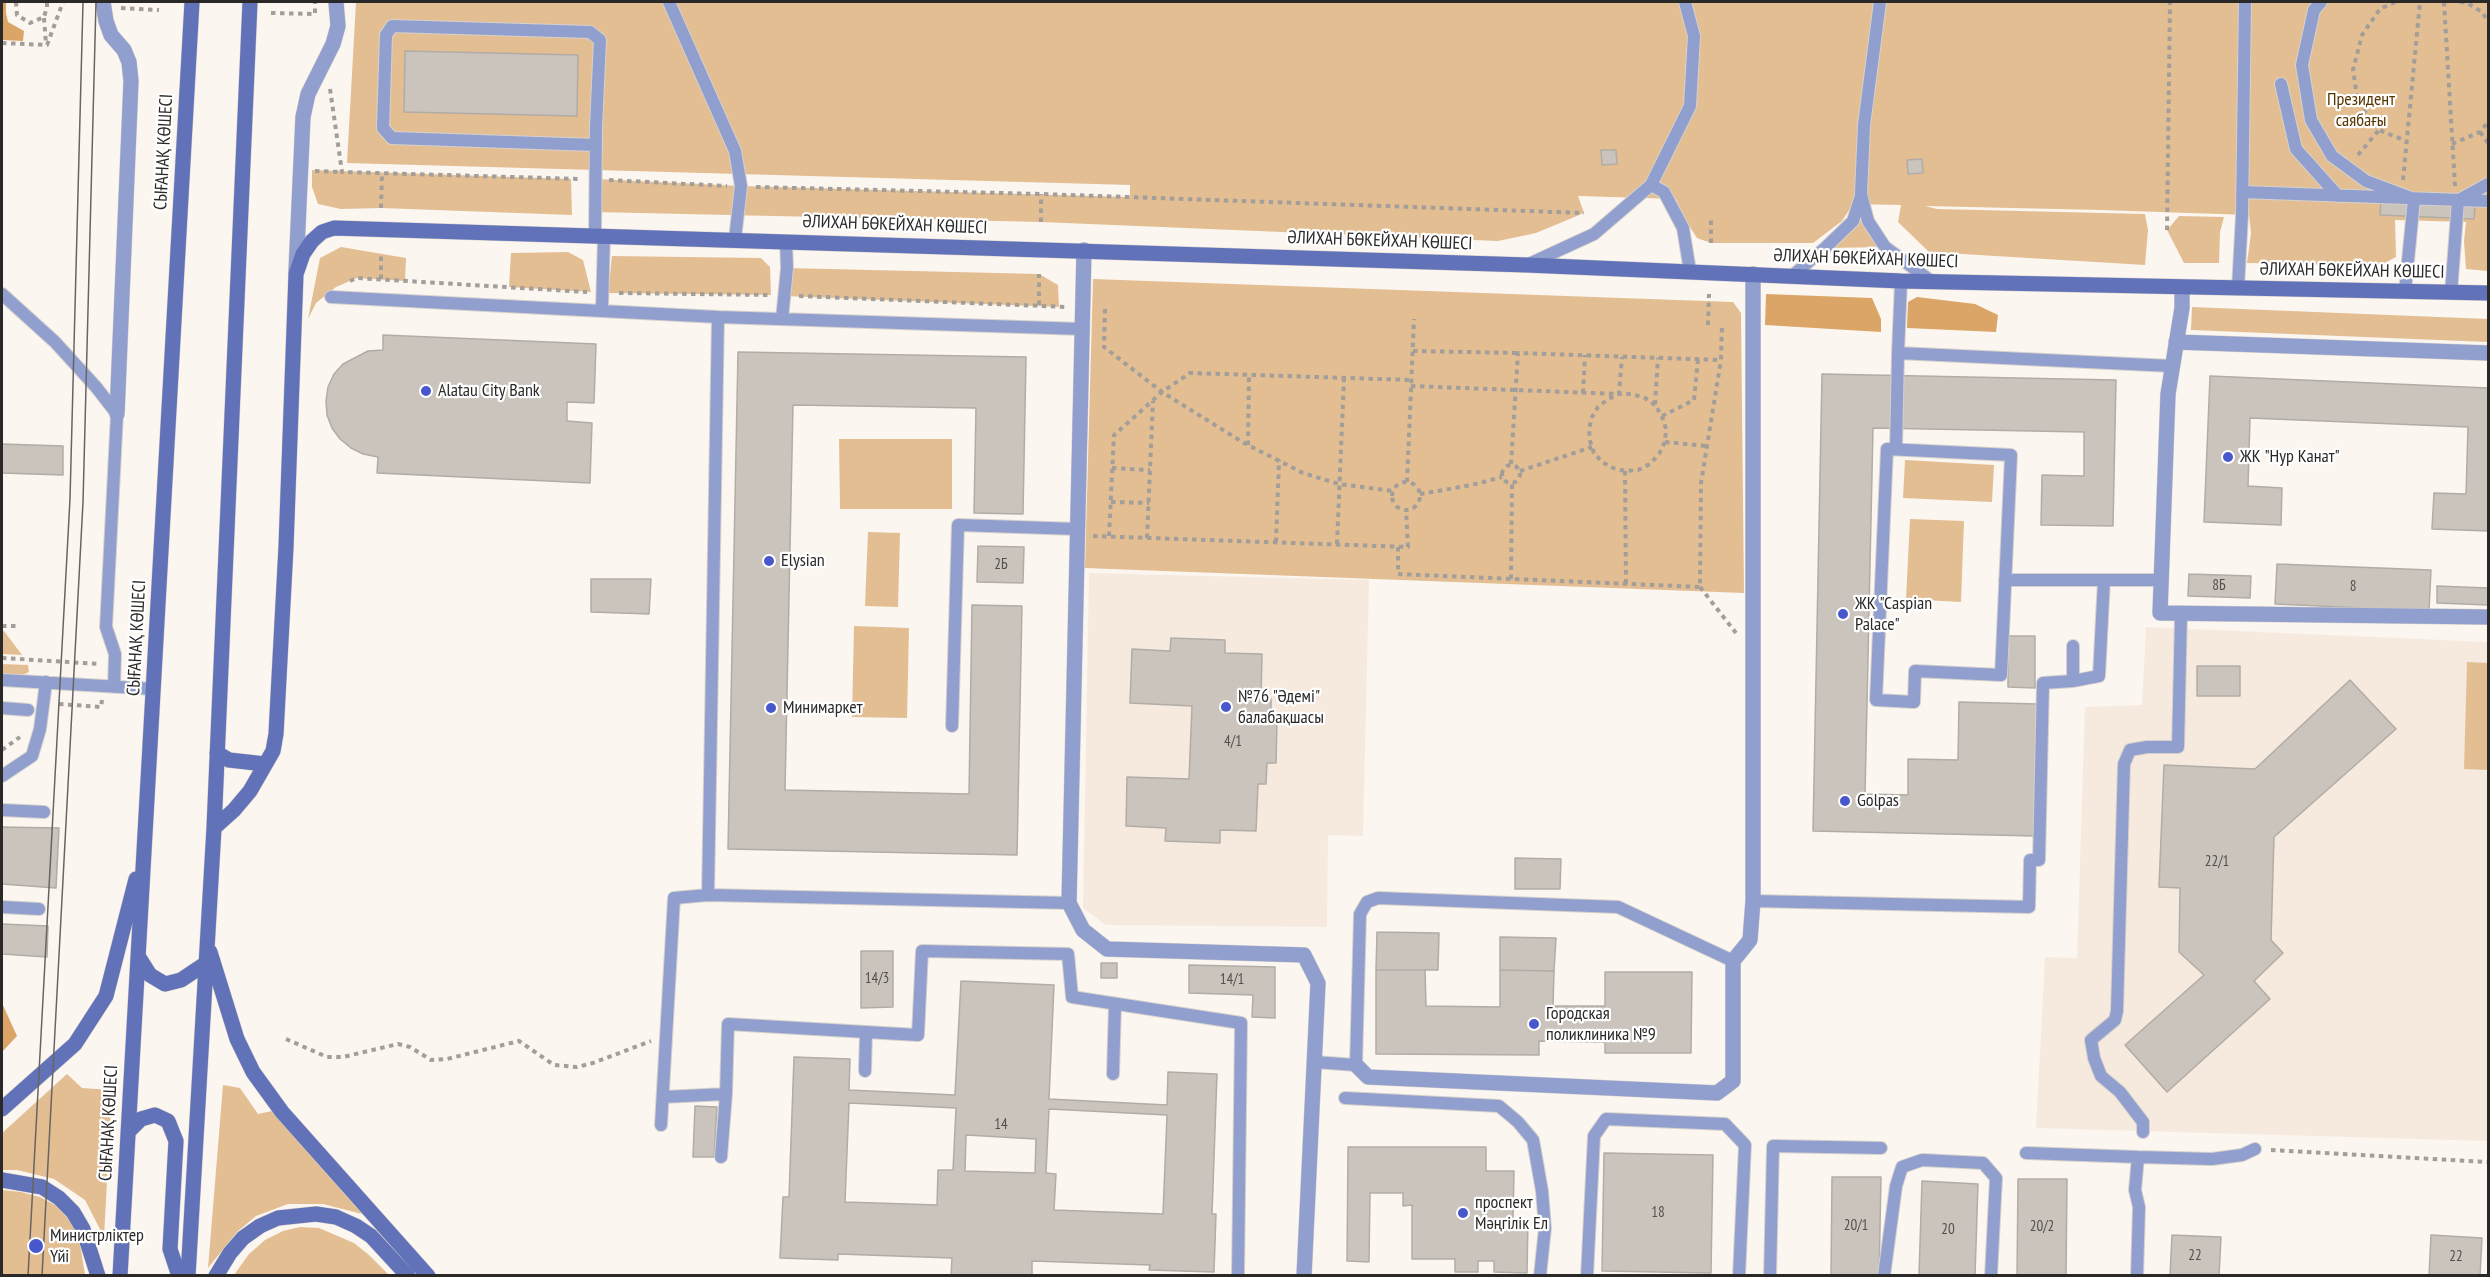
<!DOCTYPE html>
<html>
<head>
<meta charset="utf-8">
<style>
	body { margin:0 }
	#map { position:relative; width:2490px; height:1277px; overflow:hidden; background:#fcf6f0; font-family:"PT Sans Narrow",sans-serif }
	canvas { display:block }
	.frame { position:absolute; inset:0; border:3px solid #2b2927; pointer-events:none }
</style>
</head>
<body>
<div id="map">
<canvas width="2490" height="1277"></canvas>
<div class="frame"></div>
</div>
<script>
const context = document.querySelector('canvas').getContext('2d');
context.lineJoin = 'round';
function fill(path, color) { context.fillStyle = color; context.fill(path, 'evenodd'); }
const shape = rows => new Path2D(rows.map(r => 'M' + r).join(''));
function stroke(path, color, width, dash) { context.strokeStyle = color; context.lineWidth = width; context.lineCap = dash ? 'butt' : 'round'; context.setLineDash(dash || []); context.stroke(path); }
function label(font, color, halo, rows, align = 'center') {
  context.font = font + ' "PT Sans Narrow",sans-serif'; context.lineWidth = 4.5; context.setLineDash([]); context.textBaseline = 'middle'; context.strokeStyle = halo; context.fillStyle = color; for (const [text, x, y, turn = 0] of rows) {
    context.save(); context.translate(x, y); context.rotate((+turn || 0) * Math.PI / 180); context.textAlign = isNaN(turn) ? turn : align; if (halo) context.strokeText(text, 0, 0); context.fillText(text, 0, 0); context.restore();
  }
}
const built = shape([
	[1089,573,1369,580,1363,836,1328,835,1327,927,1106,925,1083,908],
	[2146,627,2488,642,2488,1141,2036,1128,2045,957,2077,958,2085,707,2142,705]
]);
const green = shape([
	[356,2,2488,2,2488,271,2466,269,2464,241,2466,222,2395,220,2396,257,2379,266,2247,263,2251,233,2249,215,2100,210,1925,206,1937,209,2145,214,2148,230,2145,265,1929,252,1898,222,1901,205,1853,204,1842,221,1813,243,1711,243,1697,238,1682,215,1676,199,1578,196,1584,213,1536,233,1498,241,1041,222,595,212,596,179,741,186,1130,197,1130,185,347,163],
	[312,170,571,179,572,215,381,208,341,209,318,204,312,187],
	[2179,216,2224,217,2220,232,2219,263,2184,263,2167,230],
	[1853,221,1868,221,1885,247,1825,248],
	[341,247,406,258,405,281,357,278,336,287,316,303,308,319,320,258],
	[568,252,583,260,591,292,509,287,511,253],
	[612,256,761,258,770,267,771,295,608,293],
	[787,268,1039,274,1058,285,1059,307,784,296],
	[1093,279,1733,302,1741,313,1744,593,1085,568],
	[2192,307,2488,319,2488,342,2191,330],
	[839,439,952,439,952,509,840,509],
	[1905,460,1994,465,1992,502,1903,498],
	[1910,519,1964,521,1961,602,1906,599],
	[868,532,900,533,898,607,865,606],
	[854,626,909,628,907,718,852,717],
	[2,631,4,631,22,655,2,654],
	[2467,662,2488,663,2488,770,2464,769],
	[2,664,28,665,29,672,20,676,2,675],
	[67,1074,82,1088,112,1090,104,1237,85,1200,54,1179,17,1170,2,1170,2,1133],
	[223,1085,240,1088,258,1114,272,1111,362,1214,323,1204,288,1204,256,1216,237,1232,208,1268],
	[2,1190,21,1192,40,1197,60,1208,73,1225,80,1244,85,1275,2,1275],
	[300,1227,319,1228,354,1243,369,1255,389,1275,234,1275,249,1254,265,1240,283,1231]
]);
const forest = shape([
	[2,2,6,2,6,13,8,22,24,31,23,41,2,40],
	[1766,294,1872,298,1881,319,1881,332,1765,325],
	[1917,297,1975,304,1998,315,1996,332,1907,328,1908,302],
	[2,1003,17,1036,2,1052]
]);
const building = shape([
	[405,51,578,55,577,116,404,112,405,51],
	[1601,150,1616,150,1617,164,1602,165,1601,150],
	[1922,159,1923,173,1908,174,1907,160,1922,159],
	[2381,201,2475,205,2474,219,2380,215,2381,201],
	[383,335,596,344,594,403,567,402,567,421,592,423,590,483,377,473,378,457,363,454,351,448,340,439,332,428,327,415,326,401,328,387,334,374,343,364,368,351,383,350,383,335],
	[738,352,1026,357,1023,514,974,513,976,408,793,405,785,790,969,794,972,605,1022,606,1017,855,728,849,738,352],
	[1822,374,2116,380,2113,526,2041,525,2042,475,2084,476,2084,432,1873,428,1865,794,1908,795,1908,759,1958,760,1959,702,2038,704,2035,836,1813,831,1822,374],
	[2210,376,2488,388,2488,531,2432,529,2434,493,2466,494,2468,427,2250,418,2248,486,2282,488,2281,525,2204,522,2210,376],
	[2,444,63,446,63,475,2,473,2,444],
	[978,546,1024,547,1023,583,977,582,978,546],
	[2277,564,2431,570,2429,611,2275,604,2277,564],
	[2189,574,2251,576,2250,598,2188,596,2189,574],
	[591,579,651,579,649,614,591,612,591,579],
	[2437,586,2488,588,2488,605,2437,603,2437,586],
	[2008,636,2035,636,2035,688,2008,687,2008,636],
	[1171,638,1225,640,1225,653,1262,654,1261,699,1271,699,1271,720,1277,720,1276,763,1267,763,1266,784,1258,784,1256,831,1220,830,1220,843,1165,841,1166,828,1126,826,1127,777,1189,779,1192,706,1130,703,1132,649,1170,651,1171,638],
	[2197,666,2240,666,2240,696,2197,696,2197,666],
	[2350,680,2396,729,2274,837,2271,940,2283,953,2254,981,2270,999,2167,1092,2125,1045,2204,975,2179,952,2180,888,2159,887,2164,765,2255,769,2350,680],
	[2,827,59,828,56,888,2,884,2,827],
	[1515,858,1561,859,1560,889,1515,889,1515,858],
	[2,924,48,926,47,957,2,954,2,924],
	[1377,932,1439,933,1438,970,1376,970,1377,932],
	[1500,937,1556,938,1554,971,1500,970,1500,937],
	[861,951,893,951,893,1007,861,1008,861,951],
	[1101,963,1117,963,1117,978,1101,978,1101,963],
	[1189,965,1275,967,1275,1018,1252,1017,1253,995,1189,993,1189,965],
	[1376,970,1425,970,1426,1006,1500,1007,1500,970,1554,971,1553,1006,1605,1006,1605,972,1692,972,1691,1053,1605,1053,1605,1042,1539,1041,1539,1055,1376,1054,1376,970],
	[961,981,1054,985,1049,1099,1167,1105,1168,1072,1217,1074,1212,1214,1216,1214,1214,1272,1149,1270,1150,1265,1032,1261,1032,1276,951,1276,952,1258,838,1254,838,1260,780,1258,783,1197,789,1197,794,1057,850,1059,849,1090,955,1095,961,981],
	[849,1103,956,1108,953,1170,938,1170,937,1205,845,1202,849,1103],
	[1049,1109,1167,1115,1163,1214,1054,1210,1056,1174,1046,1173,1049,1109],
	[966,1135,1036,1139,1035,1173,965,1171,966,1135],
	[695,1106,717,1107,714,1157,693,1157,695,1106],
	[1348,1147,1486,1147,1486,1171,1514,1171,1513,1220,1528,1221,1527,1273,1494,1272,1494,1261,1478,1261,1478,1272,1455,1272,1455,1259,1412,1259,1412,1205,1403,1206,1403,1193,1370,1193,1369,1262,1347,1261,1348,1147],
	[1604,1153,1713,1155,1711,1273,1602,1271,1604,1153],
	[1832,1177,1881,1177,1879,1276,1831,1276,1832,1177],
	[2018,1179,2067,1179,2066,1276,2017,1276,2018,1179],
	[1922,1181,1978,1184,1975,1276,1919,1276,1922,1181],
	[2172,1235,2221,1237,2219,1276,2170,1276,2172,1235],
	[2431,1235,2482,1238,2480,1276,2429,1276,2431,1235]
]);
const path = shape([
	[16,2,17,15,30,23,44,17,47,7,47,2],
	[2395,2,2380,9,2362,35,2353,70,2358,103,2379,130,2406,141],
	[2444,2,2455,186],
	[2460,2,2467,3,2482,12,2488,21],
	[121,8,159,10],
	[271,13,315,14,315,2],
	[44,18,46,44],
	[2,43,47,45,63,2],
	[330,89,342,172,580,179],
	[2480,132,2488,143],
	[2452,144,2480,132,2488,122],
	[2358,155,2379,130],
	[315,171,342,172],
	[609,180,727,186],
	[2403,180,2420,2],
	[756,187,1041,194,1584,213],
	[381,208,382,173],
	[1041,222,1041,194],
	[2167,230,2170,2],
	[1711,243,1711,216],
	[381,279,381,253],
	[350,281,357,278,587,292],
	[619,293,770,295],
	[799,296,1067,307],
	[1039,305,1039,274],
	[1105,309,1104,347,1162,392,1244,443,1303,473,1339,484,1393,491],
	[1708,325,1709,294],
	[1413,351,1518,353],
	[1411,386,1619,394,1622,357],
	[1583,393,1585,355],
	[1655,405,1645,398,1632,394,1619,394,1608,399,1598,407,1592,417,1589,429,1590,441,1594,453,1602,462,1613,468,1625,471,1638,470,1650,464,1659,454,1665,442,1666,429,1662,416,1655,405,1658,358],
	[1662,416,1694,400,1698,359],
	[1665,442,1707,446],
	[1248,445,1249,375],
	[1511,464,1518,353,1721,360,1722,325],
	'1502 474a9 9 0 1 1 18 0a9 9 0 1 1-18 0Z',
	[1112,468,1150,470],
	[1520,471,1592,447],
	[1625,471,1626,584],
	[1407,482,1414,319],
	'1392 496a14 14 0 1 1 28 0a14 14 0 1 1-28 0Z',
	[1420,494,1472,485,1502,477],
	[1111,502,1149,503],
	[1093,536,1408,547,1406,510],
	[1109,536,1114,435,1162,392,1190,373,1412,380],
	[1147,538,1153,401],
	[1276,542,1279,460],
	[1337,544,1344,378],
	[1398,547,1398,574,1700,587,1701,483,1721,360],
	[1511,579,1512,483],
	[1700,587,1736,633],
	[2,626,18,626],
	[2,658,100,664],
	[59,704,101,707,102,700],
	[2,750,20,737],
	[286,1039,327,1057,343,1057,398,1044,410,1047,431,1060,447,1059,519,1041,554,1065,577,1067,593,1063,651,1041],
	[2271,1150,2488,1162]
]);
const lane = shape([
	[669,2,735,151,741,186,735,239],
	[1880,2,1864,125,1861,194,1868,221,1885,247,1931,281],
	[2321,2,2314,10,2302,65,2311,120,2332,156,2366,181,2414,199],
	[2281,84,2296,149,2338,196],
	[1651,185,1664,192,1683,228,1690,271],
	[2242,192,2488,201],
	[2459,200,2488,184],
	[595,236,596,127,600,40,590,32,392,26,386,35,383,128,392,138,596,145],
	[1529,264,1594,234,1651,185,1690,106,1694,36,1685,2],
	[1792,276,1825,248,1853,221,1861,196],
	[1901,281,1898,353,2172,366],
	[2238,288,2242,215,2245,2],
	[2405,292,2414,199],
	[2451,293,2458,201],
	[2,294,55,342,96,387,117,414,106,627,115,654,114,687],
	[331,297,718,317],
	[602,309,604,236],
	[782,319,787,268,786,241],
	[1887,449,2011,455,2001,675,1915,671,1914,702,1876,700,1887,449],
	[1896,449,1898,353],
	[2005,580,2162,580],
	[2073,646,2073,681,2099,676,2104,580],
	[2,680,154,689],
	[2,708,28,710],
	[952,726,958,525,1077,529],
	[2,776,32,756,40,729,46,682],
	[2,810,44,812],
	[1753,901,2029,907,2030,860,2039,860,2043,683,2073,681],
	[1069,903,708,895,718,317,1082,329],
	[2,907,39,909],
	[1314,1062,1356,1065,1360,914,1367,902,1378,898,1618,907,1733,961],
	[865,1071,866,1032],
	[1113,1074,1115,1004],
	[663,1097,726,1094,728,1024,918,1035,922,951,1068,954,1072,997,1241,1023,1238,1276],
	[1345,1098,1499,1106,1518,1122,1533,1140,1542,1191,1545,1228,1540,1276],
	[661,1125,674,898,708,895],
	[2143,1132,2143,1122,2120,1092,2101,1076,2094,1058,2091,1040,2115,1020,2117,1011,2124,764,2130,750,2147,747,2178,747,2181,614],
	[2026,1153,2138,1157,2135,1190,2139,1207,2137,1276],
	[721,1157,726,1094],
	[2138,1157,2212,1159,2242,1155,2255,1149],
	[1587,1276,1594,1136,1606,1119,1725,1124,1745,1145,1739,1276],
	[1770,1276,1773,1146,1881,1148],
	[1884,1276,1896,1186,1902,1167,1922,1160,1983,1163,1996,1178,1991,1276]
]);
const street = shape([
	[103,2,106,21,111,35,124,50,129,62,131,81,117,414],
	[1084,250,1069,903,1083,930,1107,949,1304,955,1318,983,1304,1276],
	[296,271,303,117,308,94,333,44,338,26,336,2],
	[2182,288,2182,308,2168,394,2160,613,2488,617],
	[2176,342,2488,353],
	[1356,1065,1368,1077,1717,1093,1733,1081,1733,961,1750,940,1753,901,1753,274]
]);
const secondary = shape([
	[217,753,229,760,265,764],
	[214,828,234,810,250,791,273,751,276,734,286,547,296,274,303,254,312,241,322,232,334,228,1527,265,1901,281,2488,293],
	[210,952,237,1039,253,1072,282,1112,428,1276],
	[138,956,150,975,165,984,181,980,205,964],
	[2,1109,75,1044,106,996,136,879],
	[128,1132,141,1119,155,1115,168,1121,176,1141,170,1249,179,1276],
	[2,1180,42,1187,59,1198,73,1212,83,1229,98,1276],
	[120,1276,192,2],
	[188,1276,214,828,250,2],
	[216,1276,230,1253,243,1238,260,1226,278,1218,316,1214,336,1217,356,1226,371,1236,408,1276]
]);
const tram = shape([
	[28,1276,70,499,83,2],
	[42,1276,83,502,96,2]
]);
const markers = [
	[426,391,6,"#4858cc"],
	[2228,457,6,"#4858cc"],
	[769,561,6,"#4858cc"],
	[1843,614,6,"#4858cc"],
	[1226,707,6,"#4858cc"],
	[771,708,6,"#4858cc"],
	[1845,801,6,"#4858cc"],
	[1534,1024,6,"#4858cc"],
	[1463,1213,6,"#4858cc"],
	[36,1246,8,"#4858cc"]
];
const numberNames = [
	["2Б",1001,565],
	["8Б",2219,586],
	["8",2353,587],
	["4/1",1233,742],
	["22/1",2217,862],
	["14/3",877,979],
	["14/1",1232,980],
	["14",1001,1125],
	["18",1658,1213],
	["20/1",1856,1226],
	["20/2",2042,1227],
	["20",1948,1230],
	["22",2195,1256],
	["22",2456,1257]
];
const parkNames = [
	["Президент",2361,100],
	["саябағы",2361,121]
];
const streetNames = [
	["СЫҒАНАҚ КӨШЕСІ",164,152,-87],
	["ӘЛИХАН БӨКЕЙХАН КӨШЕСІ",895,225,2],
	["ӘЛИХАН БӨКЕЙХАН КӨШЕСІ",1380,241,2],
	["ӘЛИХАН БӨКЕЙХАН КӨШЕСІ",1866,259,2],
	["ӘЛИХАН БӨКЕЙХАН КӨШЕСІ",2352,271,1],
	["СЫҒАНАҚ КӨШЕСІ",137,638,-87],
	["СЫҒАНАҚ КӨШЕСІ",109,1123,-87]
];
const poiNames = [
	["Alatau City Bank",438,391],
	["ЖК \"Нур Канат\"",2240,457],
	["Elysian",781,561],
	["ЖК \"Caspian",1855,604],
	["Palace\"",1855,625],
	["№76 \"Әдемі\"",1238,697],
	["балабақшасы",1238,718],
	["Минимаркет",783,708],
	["Golpas",1857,801],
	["Городская",1546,1014],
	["поликлиника №9",1546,1035],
	["проспект",1475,1203],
	["Мәңгілік Ел",1475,1224],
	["Министрліктер",50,1236],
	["Үйі",50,1257]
];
fill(built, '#f6eade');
fill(green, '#e3be93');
fill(forest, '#daa566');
fill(building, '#cac4bd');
stroke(building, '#b2aca6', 1.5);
stroke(lane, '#d6d1cc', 14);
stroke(street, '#d6d1cc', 16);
stroke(secondary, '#d6d1cc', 16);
stroke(path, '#a29e9a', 4, [4.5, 4.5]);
stroke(lane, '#919fcf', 12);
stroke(street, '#919fcf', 15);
stroke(secondary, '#6272b8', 15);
stroke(tram, '#676461', 1.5);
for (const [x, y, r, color] of markers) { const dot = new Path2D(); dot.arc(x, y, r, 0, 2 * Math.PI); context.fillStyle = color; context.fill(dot); stroke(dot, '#fff', 2); }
label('15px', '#53504c', null, numberNames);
label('18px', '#573500', '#fff', parkNames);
label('18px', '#2b2927', '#fff', streetNames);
label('18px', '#2b2927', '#fff', poiNames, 'left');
</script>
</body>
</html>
